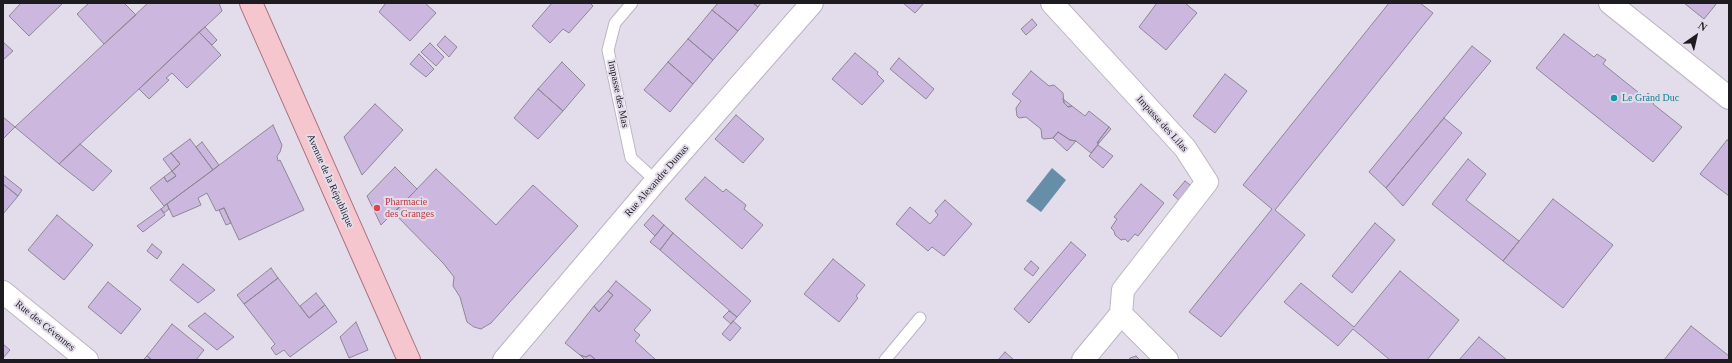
<!DOCTYPE html>
<html>
<head>
<meta charset="utf-8">
<style>
	body { margin:0 }
	#map { position:relative; width:1732px; height:363px; overflow:hidden; background:#e3dcea; font-family:Georgia,serif }
	canvas { display:block }
	.frame { position:absolute; inset:0; border:4px solid #1e1c21; pointer-events:none }
	.north { position:absolute; left:1676px; top:16px; width:40px; height:40px; -webkit-text-stroke:3px #e3dcea; paint-order:stroke; rotate:34deg; font-size:11px; font-weight:700; line-height:16px; text-align:center; color:#1e1c21 }
	.north::after { content:''; display:block; margin:auto; width:14px; height:18px; background:#1e1c21; clip-path:polygon(50% 0,100% 100%,50% 72%,0 100%) }
</style>
</head>
<body>
<div id="map">
<canvas width="1732" height="363"></canvas>
<div class="frame"></div>
<div class="north">N</div>
</div>
<script>
const context = document.querySelector('canvas').getContext('2d');
context.lineJoin = 'round';
function fill(path, color) { context.fillStyle = color; context.fill(path, 'evenodd'); }
const shape = rows => new Path2D(rows.map(r => 'M' + r).join(''));
function stroke(path, color, width, dash) { context.strokeStyle = color; context.lineWidth = width; context.lineCap = dash ? 'butt' : 'round'; context.setLineDash(dash || []); context.stroke(path); }
function label(font, color, halo, rows, align = 'center') {
  context.font = font + ' Georgia,serif'; context.lineWidth = 4; context.setLineDash([]); context.textBaseline = 'middle'; context.strokeStyle = halo; context.fillStyle = color; for (const [text, x, y, turn = 0] of rows) {
    context.save(); context.translate(x, y); context.rotate((+turn || 0) * Math.PI / 180); context.textAlign = isNaN(turn) ? turn : align; if (halo) context.strokeText(text, 0, 0); context.fillText(text, 0, 0); context.restore();
  }
}
const water = shape([
	[1052,168,1066,180,1041,212,1026,201]
]);
const building = shape([
	[21,3,63,3,29,36,9,16,21,3],
	[89,3,124,3,136,15,104,44,77,14,89,3],
	[148,3,219,3,222,11,59,164,15,127,148,3],
	[386,3,425,3,436,13,410,41,379,12,386,3],
	[552,3,590,3,593,6,569,33,563,29,550,43,532,26,552,3],
	[718,3,753,3,758,7,738,31,712,10,718,3],
	[753,3,761,3,758,7,753,3],
	[903,3,924,3,915,13,903,3],
	[1157,3,1185,3,1197,13,1166,50,1139,27,1157,3],
	[1389,3,1420,3,1433,13,1275,210,1305,235,1221,337,1189,312,1272,209,1243,185,1389,3],
	[1684,3,1717,3,1704,19,1684,3],
	[712,10,738,31,713,60,688,39,712,10],
	[1032,19,1037,25,1026,35,1021,29,1032,19],
	[205,27,217,40,212,45,199,32,205,27],
	[199,32,221,55,187,88,172,73,166,78,169,80,149,99,139,89,199,32],
	[1564,34,1594,57,1597,54,1606,60,1603,64,1644,97,1648,93,1656,100,1653,104,1682,127,1653,162,1536,68,1564,34],
	[445,36,457,47,449,57,437,45,445,36],
	[688,39,713,60,693,84,668,62,688,39],
	[3,42,13,51,3,60,3,42],
	[430,43,444,57,436,66,421,52,430,43],
	[1472,46,1491,61,1386,188,1369,172,1472,46],
	[855,53,878,72,877,74,884,81,862,105,832,79,855,53],
	[419,54,434,69,426,77,410,64,419,54],
	[899,58,934,89,926,99,890,69,899,58],
	[562,62,585,85,563,111,538,89,562,62],
	[668,62,693,84,670,112,644,90,668,62],
	[1031,71,1049,86,1054,85,1063,93,1064,103,1068,107,1072,106,1085,116,1089,111,1109,127,1097,143,1099,143,1091,153,1076,141,1070,140,1058,132,1053,138,1044,139,1042,138,1041,129,1026,117,1019,118,1017,116,1016,108,1021,101,1012,94,1031,71],
	[1225,74,1247,91,1215,133,1193,116,1225,74],
	[538,89,563,111,538,139,514,118,538,89],
	[1063,99,1072,106,1068,107,1064,103,1063,99],
	[375,104,403,130,362,175,344,137,375,104],
	[736,115,764,139,743,163,715,139,736,115],
	[3,117,15,127,3,139,3,117],
	[1444,118,1462,133,1403,206,1386,188,1444,118],
	[273,125,282,145,280,152,277,156,278,161,280,160,304,210,239,240,224,208,216,211,207,193,198,198,201,205,173,217,167,204,273,125],
	[1109,127,1111,129,1099,143,1097,143,1109,127],
	[1058,132,1070,140,1076,141,1067,151,1053,138,1058,132],
	[190,139,213,170,164,206,150,188,164,177,167,182,176,176,172,171,180,164,171,153,190,139],
	[1727,140,1729,141,1729,196,1700,174,1727,140],
	[202,142,219,165,213,170,196,147,202,142],
	[80,144,112,171,93,191,59,164,80,144],
	[1098,145,1113,156,1103,168,1089,156,1098,145],
	[171,153,180,164,172,171,163,159,171,153],
	[1468,159,1486,174,1466,200,1519,241,1503,261,1432,204,1468,159],
	[395,167,417,189,381,225,367,196,395,167],
	[436,169,496,225,533,185,578,226,491,323,481,329,474,327,467,322,460,297,453,286,454,277,443,263,394,213,436,169],
	[172,171,176,176,167,182,164,177,172,171],
	[3,175,22,190,18,196,3,184,3,175],
	[705,177,723,192,726,189,746,205,744,209,763,225,742,249,685,199,705,177],
	[1185,181,1194,188,1182,203,1173,195,1185,181],
	[3,184,18,196,3,214,3,184],
	[1141,184,1164,203,1138,236,1135,234,1128,242,1125,239,1121,240,1115,235,1114,231,1111,228,1117,219,1114,217,1141,184],
	[1553,199,1613,245,1563,308,1503,261,1553,199],
	[945,200,972,224,944,256,932,247,928,251,896,224,910,207,930,224,938,215,935,211,945,200],
	[167,204,169,209,164,213,161,209,167,204],
	[224,208,231,223,226,225,219,210,224,208],
	[161,209,165,215,143,232,137,226,161,209],
	[57,215,93,245,64,280,28,250,57,215],
	[653,215,664,225,655,236,644,225,653,215],
	[1375,223,1395,240,1352,293,1332,276,1375,223],
	[664,225,673,233,660,250,650,242,664,225],
	[673,233,751,301,737,317,660,250,673,233],
	[1071,242,1086,255,1029,323,1014,309,1071,242],
	[152,244,162,252,157,259,147,251,152,244],
	[833,259,865,285,856,296,858,298,839,322,804,294,833,259],
	[1031,261,1039,268,1033,276,1024,269,1031,261],
	[183,264,215,290,198,303,170,280,183,264],
	[271,268,278,278,244,304,237,295,271,268],
	[1400,271,1459,320,1427,360,1390,360,1353,329,1338,346,1284,302,1301,283,1354,327,1400,271],
	[278,278,309,318,325,305,337,322,290,357,284,350,276,355,271,348,275,344,244,304,278,278],
	[616,281,651,310,634,330,640,335,635,341,656,360,596,360,590,355,586,357,580,355,565,343,594,306,599,312,613,295,608,291,616,281],
	[108,282,141,309,121,334,88,307,108,282],
	[608,291,613,295,599,312,594,306,608,291],
	[316,293,325,305,309,318,300,306,316,293],
	[729,311,737,317,731,324,723,317,729,311],
	[205,313,234,337,217,350,188,326,205,313],
	[733,321,741,328,730,341,722,334,733,321],
	[356,322,368,350,349,358,340,337,356,322],
	[172,324,204,350,196,360,152,360,147,356,172,324],
	[1691,326,1729,356,1729,360,1664,360,1691,326],
	[1479,337,1507,360,1459,360,1479,337],
	[3,344,10,350,3,358,3,344],
	[1005,352,1014,360,998,360,1005,352],
	[580,355,586,357,590,355,596,360,585,360,580,355],
	[147,356,152,360,143,360,147,356],
	[1136,356,1140,360,1128,360,1130,358,1136,356]
]);
const lane = shape([
	[632,3,615,23,608,50,631,158,656,181],
	[885,360,920,318]
]);
const street = shape([
	[1052,3,1185,148,1207,182,1123,290,1121,314],
	[1610,3,1729,98],
	[3,292,87,360],
	[504,360,656,181,812,3],
	[1083,360,1121,314,1167,360]
]);
const primary = shape([
	[251,3,409,360]
]);
const markers = [
	[1614,98,4,"#0f9aa8"],
	[377,208,4,"#e0444e"]
];
const streetNames = [
	["Impasse des Mas",618,94,78],
	["Impasse des Lilas",1162,124,48],
	["Avenue de la République",330,181,66],
	["Rue Alexandre Dumas",657,181,-49],
	["Rue des Cévennes",45,326,39]
];
const cultureNames = [
	["Le Grand Duc",1622,98]
];
const healthNames = [
	["Pharmacie",385,202],
	["des Granges",385,214]
];
fill(water, '#678ea8');
fill(building, '#ccb8df');
stroke(building, '#8d8794', 1);
stroke(lane, '#bcb4c3', 13);
stroke(street, '#bcb4c3', 24);
stroke(primary, '#a6727d', 24);
stroke(lane, '#fff', 11);
stroke(street, '#fff', 22);
stroke(primary, '#f6c6ce', 22);
for (const [x, y, r, color] of markers) { const dot = new Path2D(); dot.arc(x, y, r, 0, 2 * Math.PI); context.fillStyle = color; context.fill(dot); stroke(dot, '#e3dcea', 1.5); }
label('10px', '#1e1c21', '#e3dcea', streetNames);
label('10px', '#0d838f', '#e3dcea', cultureNames, 'left');
label('10px', '#be3a42', '#e3dcea', healthNames, 'left');
</script>
</body>
</html>
